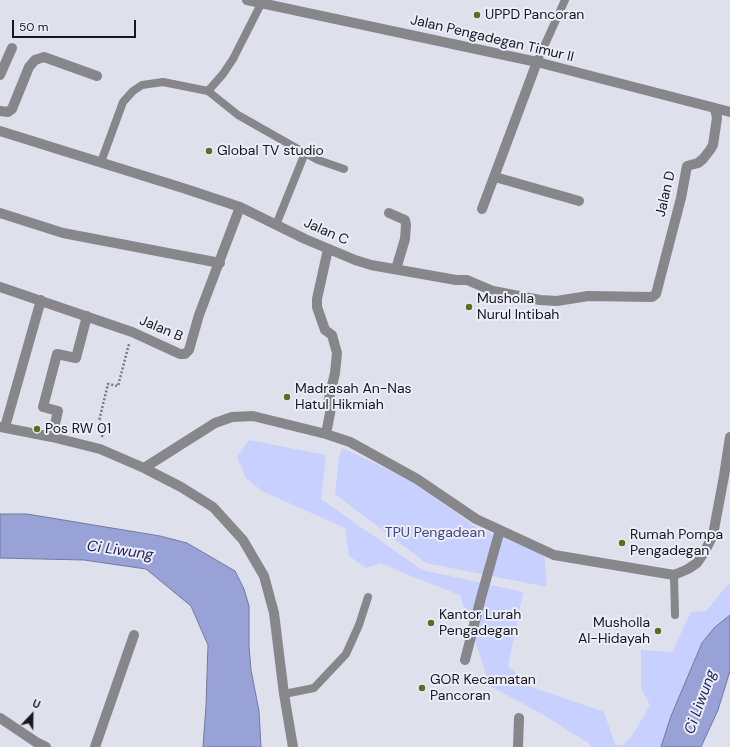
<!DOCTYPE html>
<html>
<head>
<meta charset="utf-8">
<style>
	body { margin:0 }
	#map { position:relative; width:730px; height:747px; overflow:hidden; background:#dee0eb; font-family:"DM Sans",sans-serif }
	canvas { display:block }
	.north { position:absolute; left:12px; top:695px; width:40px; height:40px; -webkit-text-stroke:3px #ebedf8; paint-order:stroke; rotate:22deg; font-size:11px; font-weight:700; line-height:16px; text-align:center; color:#17181c }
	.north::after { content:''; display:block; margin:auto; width:14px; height:18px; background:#17181c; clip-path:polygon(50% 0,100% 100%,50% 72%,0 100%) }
	.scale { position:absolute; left:12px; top:20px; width:124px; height:18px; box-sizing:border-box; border:2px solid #17181c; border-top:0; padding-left:5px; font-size:12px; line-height:14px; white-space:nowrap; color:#17181c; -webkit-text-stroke:3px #ebedf8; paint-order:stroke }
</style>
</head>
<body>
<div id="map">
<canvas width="730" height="747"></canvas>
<div class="north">U</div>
<div class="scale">50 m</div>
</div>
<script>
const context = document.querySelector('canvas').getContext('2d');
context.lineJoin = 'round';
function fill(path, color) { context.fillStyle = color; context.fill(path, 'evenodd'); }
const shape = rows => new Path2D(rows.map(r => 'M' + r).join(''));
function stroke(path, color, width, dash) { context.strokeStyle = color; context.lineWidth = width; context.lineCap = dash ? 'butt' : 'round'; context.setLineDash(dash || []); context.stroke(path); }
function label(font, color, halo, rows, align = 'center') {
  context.font = font + ' "DM Sans",sans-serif'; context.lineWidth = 4; context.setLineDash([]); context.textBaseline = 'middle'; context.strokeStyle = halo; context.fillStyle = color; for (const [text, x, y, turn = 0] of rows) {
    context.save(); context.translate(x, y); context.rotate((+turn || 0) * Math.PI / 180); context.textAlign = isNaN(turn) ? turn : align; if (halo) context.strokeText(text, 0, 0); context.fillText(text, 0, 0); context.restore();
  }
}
const green = shape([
	[249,440,326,455,321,499,422,570,523,592,508,666,529,686,604,712,615,744,622,746,632,736,650,705,641,688,641,650,672,652,691,612,706,611,730,582,730,615,714,628,682,690,661,747,591,747,590,744,542,714,490,686,460,595,401,572,381,563,366,568,349,556,345,528,262,491,246,478,237,457],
	[342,448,410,480,476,527,544,555,547,587,426,563,335,494,339,457]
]);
const water = shape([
	[0,514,27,514,160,536,187,543,235,571,244,589,249,606,249,646,251,670,259,711,261,747,203,747,206,706,208,645,191,606,146,569,84,560,0,558,0,514],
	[730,615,730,671,718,710,701,747,661,747,671,716,702,643,714,628,730,615]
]);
const path = shape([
	[102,437,104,425,99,421,108,384,118,386,129,344]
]);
const lane = shape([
	[537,62,565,0],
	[208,91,238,115,305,153],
	[101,162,123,102,133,91,142,85,163,82,208,91,223,74,233,59,263,0],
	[276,225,305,153,318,160,344,169],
	[674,575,675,615],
	[284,694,314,688,346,654,359,625,368,597]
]);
const street = shape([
	[247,0,537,62,730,112],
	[0,75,12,48],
	[0,111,8,112,12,109,29,67,35,60,44,57,97,76],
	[0,131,186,189,240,207,305,239,355,260,371,265,456,280,467,280,493,291,524,297,540,300,557,301,588,296,652,297,656,294,681,198,687,166,698,163,703,159,710,150,713,145,717,118,715,108],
	[495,177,579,201],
	[482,209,537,62],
	[0,213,63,233,220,263],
	[389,213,405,220,406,225,405,239,396,269],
	[0,287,132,332,180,354,185,354,189,350,199,315,240,207],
	[0,427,52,437,100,449,144,468,215,423,232,417,253,416,326,434,350,442,417,479,476,519,554,555,674,575,688,569,697,563,704,553,713,535,724,476,730,437],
	[5,427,41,300],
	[326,434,331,408,328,403,335,373,337,353,332,335,325,330,317,307,317,299,328,249],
	[52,437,58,411,43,407,57,354,76,358,87,316],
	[144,468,181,487,213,507,243,540,264,576,274,613,284,694,293,747],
	[465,660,482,594,500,530],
	[0,718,36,742,46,747],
	[95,747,134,635],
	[518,747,519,718]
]);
const markers = [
	[477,15,4,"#557024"],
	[209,151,4,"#557024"],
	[469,307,4,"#557024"],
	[287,397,4,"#557024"],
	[37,429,4,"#557024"],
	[622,543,4,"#557024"],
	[431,623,4,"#557024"],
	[658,631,4,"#557024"],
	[422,688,4,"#557024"]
];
const poiNames = [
	["UPPD Pancoran",485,15],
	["Global TV studio",217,151],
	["Musholla",477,299],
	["Nurul Intibah",477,315],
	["Madrasah An-Nas",295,389],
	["Hatul Hikmiah",295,405],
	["Pos RW 01",45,429],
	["Rumah Pompa",630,535],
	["Pengadegan",630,551],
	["Kantor Lurah",439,615],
	["Pengadegan",439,631],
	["Musholla",650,623,"right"],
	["Al-Hidayah",650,639,"right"],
	["GOR Kecamatan",430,680],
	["Pancoran",430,696]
];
const streetNames = [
	["Jalan Pengadegan Timur II",492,39,13],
	["Jalan D",666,194,-77],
	["Jalan C",326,232,24],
	["Jalan B",161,329,23]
];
const parkNames = [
	["TPU Pengadean",435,533]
];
const waterNames = [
	["Ci Liwung",120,551,8],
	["Ci Liwung",701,702,-70]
];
fill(green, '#c7d0ff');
fill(water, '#99a2d7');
stroke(water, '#72799f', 1);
stroke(path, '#777980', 2.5, [2, 2]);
stroke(lane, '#86868b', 8);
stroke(street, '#86868b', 10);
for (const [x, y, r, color] of markers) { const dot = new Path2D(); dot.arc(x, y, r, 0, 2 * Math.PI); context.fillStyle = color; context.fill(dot); stroke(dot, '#ebedf8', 1.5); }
label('14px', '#17181c', '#ebedf8', poiNames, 'left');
label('14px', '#17181c', '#ebedf8', streetNames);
label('14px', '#404688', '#ebedf8', parkNames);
label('italic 15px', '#1f1f5d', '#ebedf8', waterNames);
</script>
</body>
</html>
